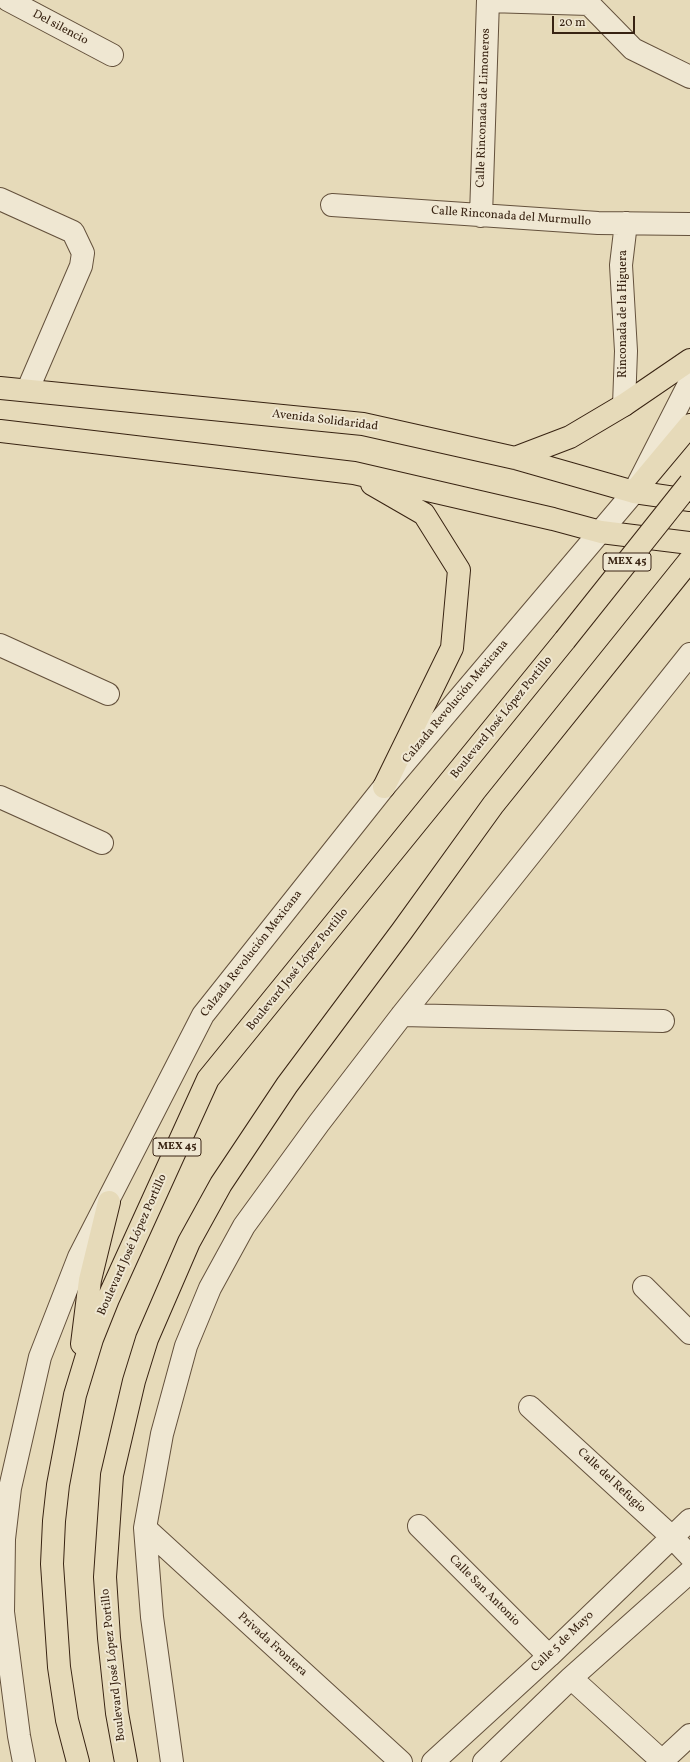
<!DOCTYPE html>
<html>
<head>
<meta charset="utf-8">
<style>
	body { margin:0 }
	#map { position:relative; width:690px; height:1762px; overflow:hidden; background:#e6dab9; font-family:Vollkorn,serif }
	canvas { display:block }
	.scale { position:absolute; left:552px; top:16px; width:83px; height:18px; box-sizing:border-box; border:2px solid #382312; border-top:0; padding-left:5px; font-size:12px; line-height:14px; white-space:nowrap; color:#382312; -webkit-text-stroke:3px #efe7d2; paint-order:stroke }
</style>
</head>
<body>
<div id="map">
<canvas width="690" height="1762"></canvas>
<div class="scale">20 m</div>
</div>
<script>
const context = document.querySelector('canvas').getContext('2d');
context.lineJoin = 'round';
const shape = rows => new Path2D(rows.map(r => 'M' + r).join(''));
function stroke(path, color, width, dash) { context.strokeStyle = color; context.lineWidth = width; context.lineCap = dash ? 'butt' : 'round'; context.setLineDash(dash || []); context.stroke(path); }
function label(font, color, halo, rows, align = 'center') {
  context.font = font + ' Vollkorn,serif'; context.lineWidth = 4; context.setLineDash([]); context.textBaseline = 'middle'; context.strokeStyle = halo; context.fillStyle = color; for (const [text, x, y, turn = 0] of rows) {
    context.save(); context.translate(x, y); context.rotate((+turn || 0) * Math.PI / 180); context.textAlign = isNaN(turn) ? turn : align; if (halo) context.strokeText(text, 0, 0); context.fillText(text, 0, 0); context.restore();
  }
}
const minor = shape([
	[8,0,112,55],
	[488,1,589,4,633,49,690,77],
	[0,199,73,232,83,253,81,266,28,389],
	[332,205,598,223,690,224],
	[481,216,488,0],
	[624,405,626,351,621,265,626,223],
	[0,645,108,694],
	[0,797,102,843],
	[402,1015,663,1021],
	[644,1287,690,1333],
	[530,1407,672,1537,690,1556],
	[419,1526,549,1656],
	[145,1528,401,1762],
	[571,1678,662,1761],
	[24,1762,19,1736,3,1612,4,1539,10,1488,40,1357,79,1257,203,1015,384,787,634,492,690,382],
	[172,1762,152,1617,145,1528,162,1434,186,1346,210,1288,244,1226,319,1123,402,1015,690,654],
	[433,1762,549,1656,690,1520],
	[484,1762,571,1678,690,1572],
	[661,1762,690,1735]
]);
const major = shape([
	[0,388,363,424,515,458,634,492,690,500],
	[0,431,354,473,553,519,601,532,690,543],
	[515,458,570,437,624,405,690,360],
	[372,484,424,514,459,570,452,648,384,787],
	[634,492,690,425],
	[82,1344,90,1280,109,1202],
	[78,1762,67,1720,59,1667,52,1564,54,1521,58,1485,75,1395,92,1339,108,1299,208,1079,565,640],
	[126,1762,117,1713,109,1638,105,1577,112,1475,134,1381,147,1339,189,1242,221,1184,287,1085,402,931,493,805,690,560]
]);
const majorBridge = shape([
	[565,640,690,483]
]);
const shields = [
	[627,562,48],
	[177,1147,48]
];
const shieldNames = [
	["MEX 45",627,562],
	["MEX 45",177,1147]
];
const streetNames = [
	["Del silencio",60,28,28],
	["Calle Rinconada de Limoneros",484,108,-88],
	["Calle Rinconada del Murmullo",511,217,4],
	["Rinconada de la Higuera",624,314,-90],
	["Avenida Solidaridad",325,421,7],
	["Calzada Revolución Mexicana",456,702,-50],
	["Boulevard José López Portillo",502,718,-51],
	["Calzada Revolución Mexicana",252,954,-52],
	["Boulevard José López Portillo",298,970,-51],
	["Boulevard José López Portillo",133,1245,-66],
	["Calle del Refugio",611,1481,43],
	["Calle San Antonio",484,1591,45],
	["Calle 5 de Mayo",563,1642,-44],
	["Privada Frontera",272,1645,42],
	["Boulevard José López Portillo",114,1665,-96]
];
stroke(minor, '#64513c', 24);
stroke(major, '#382312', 24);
stroke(minor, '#efe7d2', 22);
stroke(major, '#e6dab9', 22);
stroke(majorBridge, '#382312', 24, []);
stroke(majorBridge, '#e6dab9', 22);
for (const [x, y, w] of shields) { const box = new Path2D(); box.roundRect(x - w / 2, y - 9, w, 18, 3); context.fillStyle = '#efe7d2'; context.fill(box); stroke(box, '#382312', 1); }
label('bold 11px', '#382312', null, shieldNames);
label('12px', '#382312', '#efe7d2', streetNames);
</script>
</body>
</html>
